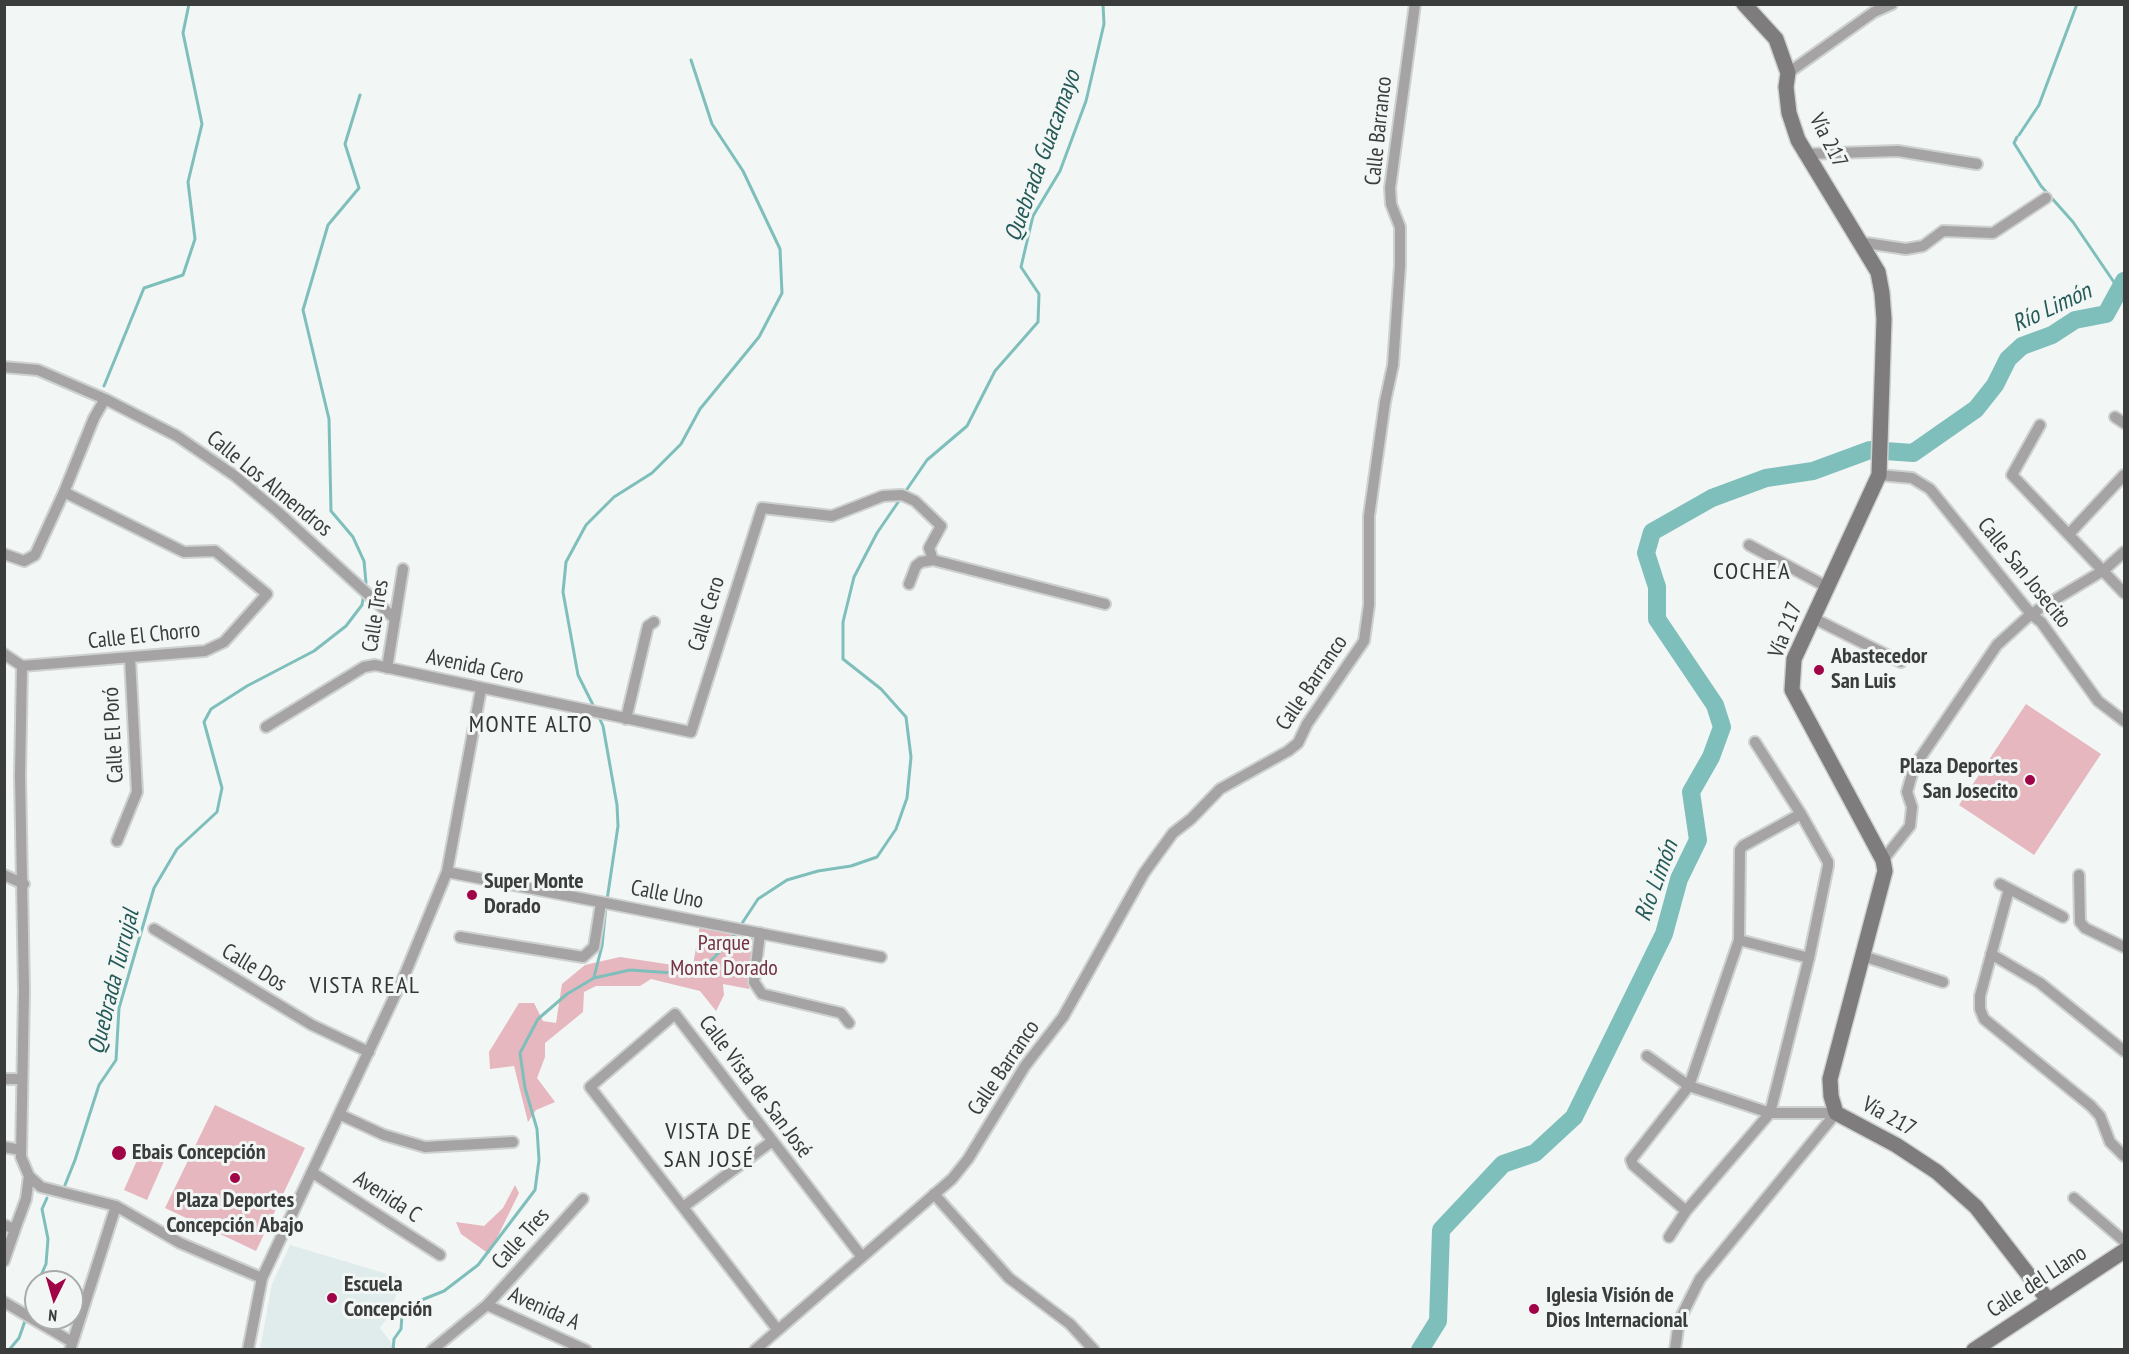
<!DOCTYPE html>
<html>
<head>
<meta charset="utf-8">
<style>
	body { margin:0 }
	#map { position:relative; width:2129px; height:1354px; overflow:hidden; background:#f2f6f5; font-family:"PT Sans Narrow",sans-serif }
	canvas { display:block }
	.frame { position:absolute; inset:0; border:6px solid #3b3d3d; pointer-events:none }
	.north { position:absolute; left:24px; top:1270px; width:60px; height:60px; box-sizing:border-box; background:#f2f6f5; border:2px solid #a9acab; border-radius:50%; rotate:185deg; font-size:16px; font-weight:700; line-height:24px; text-align:center; color:#3b3d3d }
	.north::after { content:''; display:block; margin:auto; width:21px; height:27px; background:#a00446; clip-path:polygon(50% 0,100% 100%,50% 72%,0 100%) }
</style>
</head>
<body>
<div id="map">
<canvas width="2129" height="1354"></canvas>
<div class="frame"></div>
<div class="north">N</div>
</div>
<script>
const context = document.querySelector('canvas').getContext('2d');
context.lineJoin = 'round';
function fill(path, color) { context.fillStyle = color; context.fill(path, 'evenodd'); }
const shape = rows => new Path2D(rows.map(r => 'M' + r).join(''));
function stroke(path, color, width, dash) { context.strokeStyle = color; context.lineWidth = width; context.lineCap = dash ? 'butt' : 'round'; context.setLineDash(dash || []); context.stroke(path); }
function label(font, color, halo, rows, align = 'center') {
  context.font = font + ' "PT Sans Narrow",sans-serif'; context.lineWidth = 6; context.setLineDash([]); context.textBaseline = 'middle'; context.strokeStyle = halo; context.fillStyle = color; for (const [text, x, y, turn = 0] of rows) {
    context.save(); context.translate(x, y); context.rotate((+turn || 0) * Math.PI / 180); context.textAlign = isNaN(turn) ? turn : align; if (halo) context.strokeText(text, 0, 0); context.fillText(text, 0, 0); context.restore();
  }
}
const built = shape([
	[290,1245,401,1278,391,1312,380,1328,396,1349,260,1349,272,1284]
]);
const green = shape([
	[2026,704,2101,754,2034,855,1959,805],
	[700,925,754,937,756,942,749,989,723,984,724,995,716,1011,700,991,651,979,640,986,596,986,584,992,583,1012,545,1043,545,1057,537,1078,555,1102,536,1110,528,1122,514,1066,490,1069,489,1052,519,1003,534,1003,543,1021,556,1023,562,984,585,965,620,957,686,967,693,965],
	[215,1105,305,1148,256,1251,165,1208],
	[142,1149,165,1159,147,1200,124,1190],
	[515,1185,519,1193,489,1254,461,1234,456,1222,484,1226,503,1208]
]);
const stream = shape([
	[360,95,345,144,359,188,328,225,303,310,329,419,331,511,353,537,364,561,366,583],
	[2019,135,2039,105,2077,4],
	[2017,137,2014,143,2041,186,2073,222,2120,291],
	[104,386,144,288,183,275,195,239,188,182,202,124,183,33,189,4],
	[595,709,578,675,563,592,566,562,586,525,614,497,652,473,681,444,700,409,759,337,782,293,780,249,743,171,712,124,691,60],
	[598,715,603,726,617,805,618,826,607,900],
	[594,977,602,946,606,906],
	[65,1185,75,1160,99,1085,116,1060,119,1008,154,888,177,849,217,812,222,788,204,722,211,709,247,686,314,651,346,626,362,605,363,599],
	[38,1282,46,1264,48,1239,42,1209,47,1198],
	[28,1311,36,1288],
	[9,1350,19,1338,25,1321],
	[393,1350,394,1339,401,1329,402,1315,409,1305,444,1291,478,1265,535,1190,539,1160,537,1129,525,1088,520,1053,538,1019,567,994,594,978,630,970,673,973,704,968,731,940,758,899,787,880,818,871,851,866,877,857,896,829,907,798,911,757,906,717,881,689,843,659,843,622,854,577,877,533,927,460,967,426,995,371,1038,322,1039,294,1021,267,1033,216,1060,171,1086,101,1104,24,1103,4]
]);
const river = shape([
	[1885,451,1913,453,1976,409,1995,385,2008,359,2022,346,2052,335,2075,320,2106,314,2124,281],
	[1420,1350,1438,1321,1441,1230,1503,1164,1535,1153,1574,1117,1664,934,1679,879,1698,840,1691,792,1711,757,1722,727,1715,705,1657,619,1657,587,1646,553,1652,532,1712,498,1766,478,1813,471,1870,450]
]);
const street = shape([
	[1788,73,1874,12,1892,4],
	[1804,154,1898,151,1977,164],
	[1859,242,1906,249,1923,246,1943,231,1993,233,2046,198],
	[4,367,38,370,105,399,177,436,235,476,278,512,395,619],
	[2115,417,2124,423],
	[2040,425,2012,475,2124,593],
	[1879,475,1912,478,1930,489,2031,614,2041,622,2098,701,2124,721],
	[2069,534,2124,475],
	[1749,545,1829,588],
	[4,554,24,561,35,555,64,492,94,418,105,399],
	[909,584,916,566,921,562,933,560],
	[1813,618,1901,662],
	[4,654,22,666,20,775,24,990,21,1157,29,1176,41,1187,116,1206,180,1243,262,1278],
	[22,666,205,651,224,642,267,594,215,551,184,552,64,492],
	[387,668,403,569],
	[626,719,648,626,654,622],
	[266,727,364,667,375,665,691,732,762,508,832,516,883,496,902,495,915,501,941,526,929,548,933,560,1105,604],
	[117,841,137,792,130,658],
	[1883,860,1910,826,1912,807,1907,792,1914,767,1997,645,2031,614,2104,570,2124,552],
	[447,872,881,957],
	[4,875,24,884],
	[2079,875,2080,922,2085,928,2124,947],
	[2000,884,2063,917],
	[2009,889,1980,996,1980,1009,1984,1019,2091,1106,2100,1116,2110,1142,2124,1156],
	[154,929,312,1025,369,1052],
	[760,933,754,982,762,994,841,1013,849,1023],
	[460,937,583,957,594,947,601,903],
	[1739,940,1809,958],
	[1991,954,2040,983,2124,1051],
	[1863,956,1943,982],
	[1647,1056,1689,1086,1770,1113,1836,1113],
	[4,1079,22,1079],
	[341,1115,384,1135,425,1147,513,1142],
	[4,1147,21,1150],
	[313,1173,440,1255],
	[934,1194,1009,1278,1070,1324,1094,1350],
	[2074,1198,2124,1241],
	[683,1207,771,1142],
	[1686,1211,1633,1165,1631,1160,1689,1086,1739,940,1740,850,1743,846,1801,814],
	[4,1225,15,1229,26,1199,29,1176],
	[1669,1237,1686,1211,1770,1113,1809,958,1828,866,1828,862,1801,814,1755,742],
	[4,1261,15,1229],
	[4,1302,72,1342],
	[487,1305,586,1350],
	[777,1329,590,1087,675,1014,862,1257],
	[70,1350,116,1206],
	[248,1350,262,1278,405,974,447,872,481,689],
	[432,1350,487,1305,583,1199],
	[755,1350,952,1179,968,1159,1025,1066,1063,1017,1144,873,1173,833,1191,819,1220,789,1288,751,1298,743,1307,724,1364,641,1369,605,1369,516,1385,402,1393,365,1400,266,1400,227,1391,204,1390,188,1415,4],
	[1675,1350,1679,1321,1700,1279,1836,1113]
]);
const secondary = shape([
	[1744,4,1776,39,1788,73,1786,87,1789,113,1798,140,1878,272,1882,293,1884,319,1879,475,1794,659,1792,690,1883,860,1885,871,1830,1079,1831,1096,1836,1113,1896,1145,1937,1172,1976,1207,2048,1300],
	[1974,1350,2124,1251]
]);
const markers = [
	[1819,670,6,"#a00446"],
	[2030,780,6,"#a00446"],
	[472,895,6,"#a00446"],
	[119,1153,8,"#a00446"],
	[235,1178,6,"#a00446"],
	[332,1298,6,"#a00446"],
	[1534,1309,6,"#a00446"]
];
const streetNames = [
	["Calle Barranco",1379,131,-84],
	["Vía 217",1828,141,63],
	["Calle Los Almendros",269,484,39],
	["Calle San Josecito",2024,573,51],
	["Calle Cero",707,614,-73],
	["Calle Tres",376,616,-81],
	["Vía 217",1786,630,-69],
	["Calle El Chorro",144,636,-6],
	["Avenida Cero",475,667,12],
	["Calle Barranco",1312,683,-56],
	["Calle El Poró",114,735,-93],
	["Calle Uno",667,895,11],
	["Calle Dos",254,968,31],
	["Calle Barranco",1004,1068,-56],
	["Calle Vista de San José",755,1087,53],
	["Vía 217",1889,1117,29],
	["Avenida C",387,1197,33],
	["Calle Tres",521,1239,-48],
	["Calle del Llano",2037,1282,-33],
	["Avenida A",544,1309,24]
];
const poiNames = [
	["Abastecedor",1831,657],
	["San Luis",1831,682],
	["Plaza Deportes",2018,767,"right"],
	["San Josecito",2018,792,"right"],
	["Super Monte",484,882],
	["Dorado",484,907],
	["Ebais Concepción",132,1153],
	["Plaza Deportes",235,1201,"center"],
	["Concepción Abajo",235,1226,"center"],
	["Escuela",344,1285],
	["Concepción",344,1310],
	["Iglesia Visión de",1546,1296],
	["Dios Internacional",1546,1321]
];
const parkNames = [
	["Parque",724,944],
	["Monte Dorado",724,969]
];
const waterNames = [
	["Quebrada Guacamayo",1043,156,-70],
	["Río Limón",2052,308,-25],
	["Río Limón",1657,881,-70],
	["Quebrada Turrujal",114,982,-76]
];
const neighbourhoodNames = [
	["COCHEA",1752,572],
	["MONTE ALTO",531,725],
	["VISTA REAL",365,986],
	["VISTA DE",709,1132],
	["SAN JOSÉ",709,1160]
];
fill(built, '#dfeceb');
fill(green, '#e6b7bf');
stroke(stream, '#7fbfbb', 3);
stroke(river, '#7fbfbb', 18);
stroke(street, '#cdd1d0', 14);
stroke(secondary, '#cdd1d0', 18);
stroke(street, '#a5a3a3', 10);
stroke(secondary, '#7e7c7c', 15);
for (const [x, y, r, color] of markers) { const dot = new Path2D(); dot.arc(x, y, r, 0, 2 * Math.PI); context.fillStyle = color; context.fill(dot); stroke(dot, '#f2f6f5', 2); }
label('22px', '#3b3d3d', '#f2f6f5', streetNames);
label('bold 22px', '#3b3d3d', '#f2f6f5', poiNames, 'left');
label('22px', '#753243', '#f2f6f5', parkNames);
label('italic 24px', '#245a58', '#f2f6f5', waterNames);
context.letterSpacing = '1.5px';
label('24px', '#333636', '#f2f6f5', neighbourhoodNames);
context.letterSpacing = '0px';
</script>
</body>
</html>
